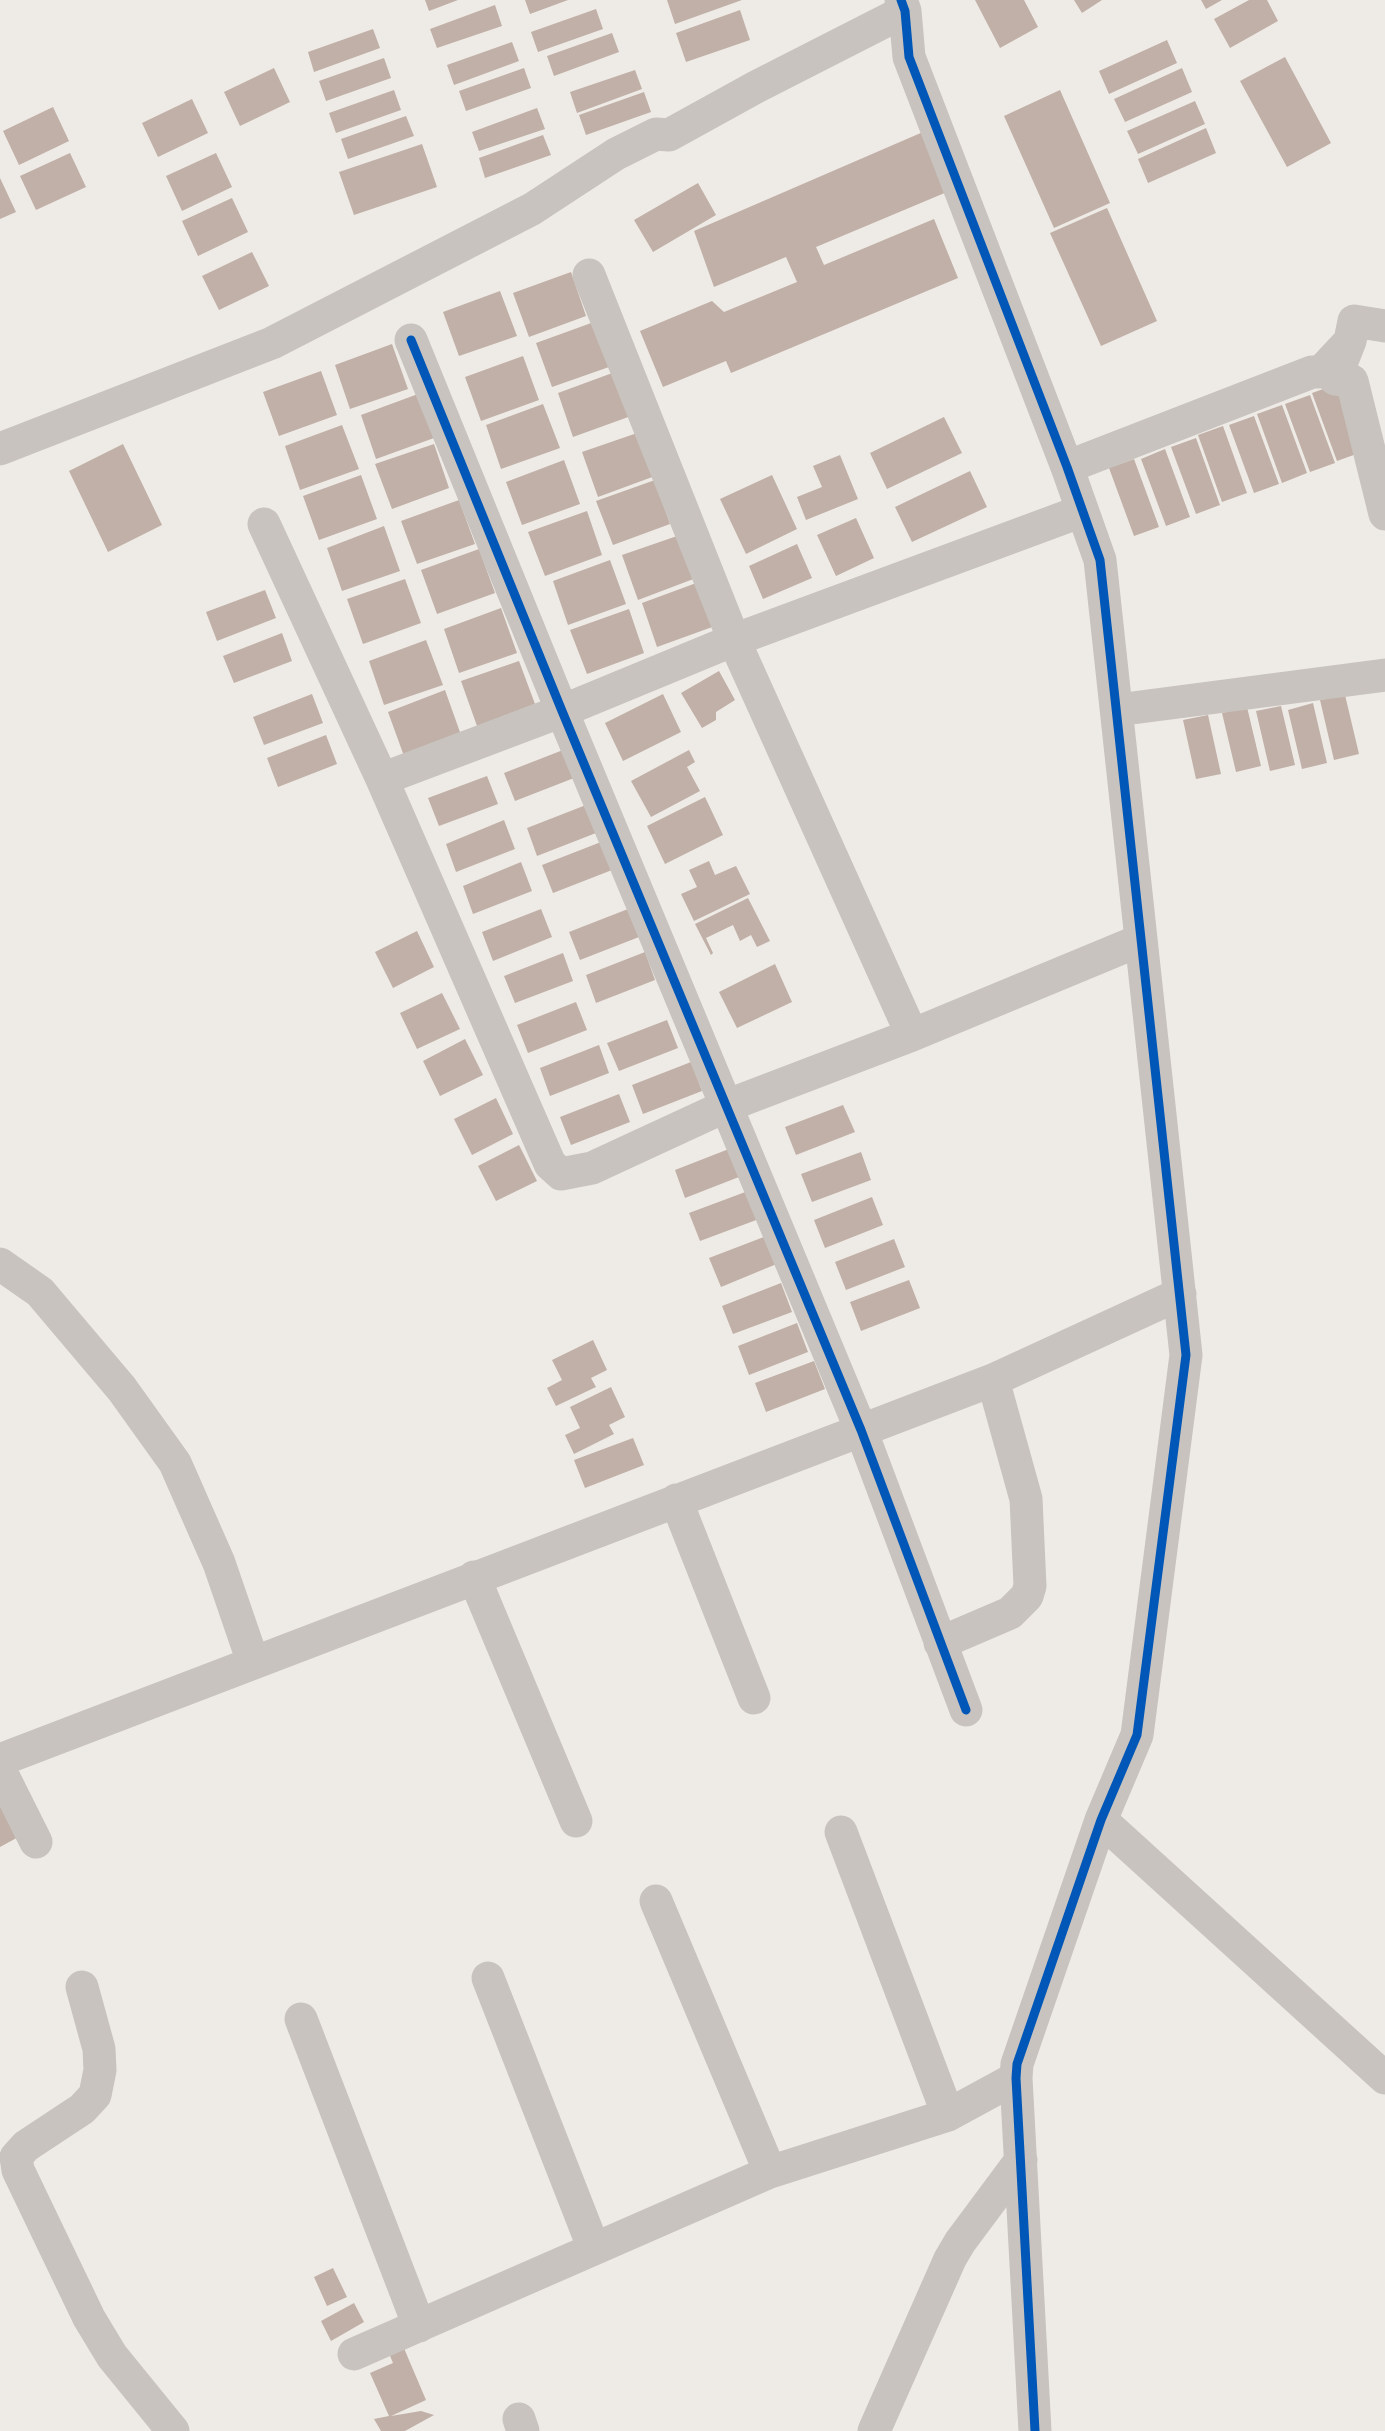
<!DOCTYPE html>
<html>
<head>
<meta charset="utf-8">
<style>
	body { margin:0 }
	canvas { display:block; background:#eeeae5 }
</style>
</head>
<body>
<canvas width="1385" height="2431"></canvas>
<script>
const context = document.querySelector('canvas').getContext('2d');
context.lineJoin = 'round';
function fill(path, color) { context.fillStyle = color; context.fill(path, 'evenodd'); }
const shape = rows => new Path2D(rows.map(r => 'M' + r).join(''));
function stroke(path, color, width, dash) { context.strokeStyle = color; context.lineWidth = width; context.lineCap = dash ? 'butt' : 'round'; context.setLineDash(dash || []); context.stroke(path); }
const building = shape([
	[425,0,458,0,429,11],
	[525,0,568,0,530,14],
	[667,0,742,0,675,24],
	[975,0,1024,0,1038,27,1000,48],
	[1074,0,1102,0,1082,13],
	[1201,0,1222,0,1206,9],
	[1249,0,1267,0,1278,21,1230,48,1214,19],
	[495,5,502,26,437,48,430,29],
	[596,9,603,29,538,52,531,32],
	[740,10,750,40,686,62,676,33],
	[373,29,380,48,314,72,308,52],
	[612,33,619,52,554,76,547,56],
	[1167,40,1177,63,1109,94,1099,71],
	[512,42,519,61,454,85,447,65],
	[1285,57,1331,143,1287,167,1240,81],
	[384,58,391,78,326,101,319,81],
	[274,68,290,102,240,126,224,92],
	[524,68,531,88,466,111,459,91],
	[1182,68,1192,92,1125,122,1114,99],
	[635,70,642,89,577,113,570,92],
	[394,90,401,110,336,133,329,113],
	[1060,90,1110,203,1054,228,1004,116],
	[644,92,651,112,586,135,579,115],
	[192,99,208,133,158,157,142,123],
	[1195,101,1205,124,1138,154,1127,131],
	[53,107,69,141,19,165,3,131],
	[537,108,545,129,479,151,472,132],
	[406,116,414,136,348,159,341,139],
	[1206,128,1216,153,1148,183,1138,159],
	[923,132,947,192,816,247,824,265,934,219,958,278,731,373,726,361,663,387,640,331,712,301,724,312,797,282,786,257,714,287,694,231],
	[543,135,551,155,485,178,479,158],
	[422,144,437,187,354,215,339,172],
	[70,153,86,187,36,210,20,176],
	[216,153,232,187,182,211,166,176],
	[0,178,16,212,0,219],
	[698,183,716,215,653,252,634,220],
	[232,198,248,232,198,256,182,221],
	[1107,208,1157,321,1101,346,1050,233],
	[252,252,269,286,219,310,202,276],
	[571,272,586,316,529,337,513,293],
	[500,291,517,336,459,356,443,312],
	[594,322,609,367,552,387,536,343],
	[392,344,408,389,350,409,335,365],
	[523,356,539,400,481,421,465,377],
	[321,371,337,415,279,436,263,392],
	[615,372,631,416,573,437,558,393],
	[1337,384,1362,452,1337,461,1312,393],
	[418,394,434,438,376,459,361,415],
	[1310,395,1335,463,1310,472,1285,404],
	[543,404,560,448,501,469,486,425],
	[1282,405,1307,473,1282,483,1257,414],
	[1254,416,1279,484,1254,493,1229,425],
	[944,417,962,453,887,489,870,453],
	[342,425,359,469,300,490,285,446],
	[1223,426,1247,493,1222,502,1198,435],
	[640,432,655,476,598,497,582,452],
	[1196,438,1220,505,1196,514,1171,447],
	[123,444,162,525,108,552,69,471],
	[434,444,449,488,392,509,375,464],
	[1165,449,1190,517,1166,526,1141,459],
	[840,455,858,499,806,520,797,497,822,487,813,466],
	[1134,459,1159,527,1134,536,1109,468],
	[564,460,580,504,522,525,506,482],
	[970,471,987,507,912,542,895,507],
	[361,475,377,519,319,540,303,496],
	[772,475,797,529,746,554,720,499],
	[655,480,670,524,613,545,596,501],
	[459,500,475,544,417,564,401,521],
	[587,511,602,555,545,576,528,532],
	[856,518,874,558,836,576,817,535],
	[384,526,400,571,342,591,327,548],
	[680,535,696,578,638,600,622,555],
	[797,544,812,578,763,599,749,566],
	[479,549,495,593,437,614,421,570],
	[610,560,626,604,568,625,553,581],
	[405,579,421,623,363,644,347,599],
	[699,582,715,626,657,647,642,603],
	[265,590,276,618,217,641,206,612],
	[501,608,517,653,459,673,444,629],
	[629,609,644,653,587,674,570,630],
	[282,633,292,661,234,683,223,656],
	[426,640,443,685,384,705,369,661],
	[519,661,535,704,477,726,461,681],
	[719,671,735,700,716,712,716,720,702,728,681,693],
	[445,690,461,735,404,756,388,712],
	[312,694,323,723,264,745,253,717],
	[663,694,681,732,623,761,605,723],
	[1345,695,1359,754,1334,760,1320,700],
	[1313,703,1327,763,1302,769,1288,710],
	[1281,706,1295,765,1270,771,1256,711],
	[1247,707,1261,766,1236,772,1222,713],
	[1208,715,1221,774,1196,779,1183,720],
	[326,735,337,764,278,787,267,758],
	[563,750,574,778,515,801,504,773],
	[689,750,695,762,687,767,700,791,651,817,631,781],
	[487,776,498,804,439,826,428,798],
	[705,797,723,835,665,864,647,826],
	[586,805,596,833,537,856,527,828],
	[504,820,515,849,456,872,446,844],
	[601,842,612,870,553,893,542,865],
	[709,861,715,875,736,866,750,894,694,921,681,894,697,887,689,870],
	[521,862,532,891,473,914,463,886],
	[748,898,770,941,757,947,751,935,740,941,733,925,706,938,713,953,711,955,695,924],
	[541,909,552,937,493,961,482,932],
	[628,909,639,937,580,960,569,932],
	[417,931,434,967,393,988,375,952],
	[645,952,655,980,596,1003,586,975],
	[563,953,573,981,515,1003,504,976],
	[775,964,792,1002,737,1028,719,992],
	[442,993,460,1029,417,1049,400,1013],
	[576,1002,587,1030,528,1053,517,1025],
	[667,1020,678,1048,619,1071,607,1043],
	[465,1039,483,1075,440,1096,423,1061],
	[599,1045,609,1073,550,1096,540,1068],
	[691,1062,702,1091,643,1114,632,1085],
	[619,1094,630,1122,571,1145,560,1117],
	[496,1098,513,1134,472,1155,454,1119],
	[843,1105,855,1132,796,1155,785,1127],
	[519,1145,537,1181,496,1201,478,1166],
	[734,1147,744,1175,685,1198,675,1170],
	[861,1152,871,1180,812,1202,801,1174],
	[748,1191,759,1219,700,1241,689,1213],
	[872,1197,883,1225,825,1248,814,1220],
	[769,1235,779,1263,721,1287,709,1258],
	[894,1239,905,1267,846,1290,835,1262],
	[909,1280,920,1308,861,1331,850,1302],
	[781,1283,792,1312,733,1334,722,1306],
	[797,1323,808,1352,749,1375,738,1346],
	[593,1340,607,1370,591,1378,596,1387,556,1406,547,1388,562,1380,552,1360],
	[814,1361,825,1389,766,1412,755,1383],
	[611,1387,625,1417,609,1425,614,1434,574,1454,565,1435,580,1428,570,1407],
	[633,1438,644,1465,585,1488,574,1460],
	[0,1793,22,1835,0,1847],
	[333,2268,347,2297,327,2306,314,2277],
	[354,2303,364,2322,331,2341,321,2321],
	[403,2346,426,2400,391,2416,421,2411,434,2415,405,2431,381,2431,374,2419,389,2416,370,2373,393,2363,388,2351]
]);
const minor = shape([
	[901,0,905,11,909,57,1067,467,1100,560,1186,1355,1137,1735,1101,1820,1017,2064,1016,2078,1035,2431],
	[589,275,734,640,912,1035],
	[411,340,562,711,861,1430,966,1710],
	[1350,341,1354,321,1385,326],
	[0,449,272,343,532,209,616,154,656,134,669,135,756,87,905,11],
	[1067,467,1312,372,1321,372,1350,341,1335,379,1352,381,1385,514],
	[264,524,382,779,550,1164,561,1174,592,1168,726,1106,912,1035,1141,940],
	[1117,710,1385,675],
	[382,779,562,711,734,640,1082,511],
	[0,1264,40,1292,122,1389,175,1463,219,1563,253,1662],
	[676,1500,754,1698],
	[474,1577,576,1821],
	[940,1643,1010,1613,1027,1596,1030,1586,1026,1499,993,1380],
	[0,1760,993,1380,1180,1294],
	[0,1770,36,1842],
	[1101,1820,1385,2078],
	[841,1832,948,2115],
	[656,1901,770,2172],
	[488,1978,594,2249],
	[82,1987,99,2049,100,2070,95,2095,82,2109,26,2146,16,2157,18,2170,89,2318,112,2356,173,2431],
	[301,2019,419,2326],
	[354,2354,770,2172,948,2115,1016,2078],
	[519,2419,523,2431],
	[874,2431,950,2259,960,2242,1021,2160]
]);
const cycleway = shape([
	[901,0,905,11,909,57,1067,467,1100,560,1186,1355,1137,1735,1101,1820,1017,2064,1016,2078,1035,2431],
	[411,340,562,711,861,1430,966,1710]
]);
fill(building, '#c1b0a7');
stroke(minor, '#c8c3be', 33);
stroke(cycleway, '#0057b8', 9);
</script>
</body>
</html>
